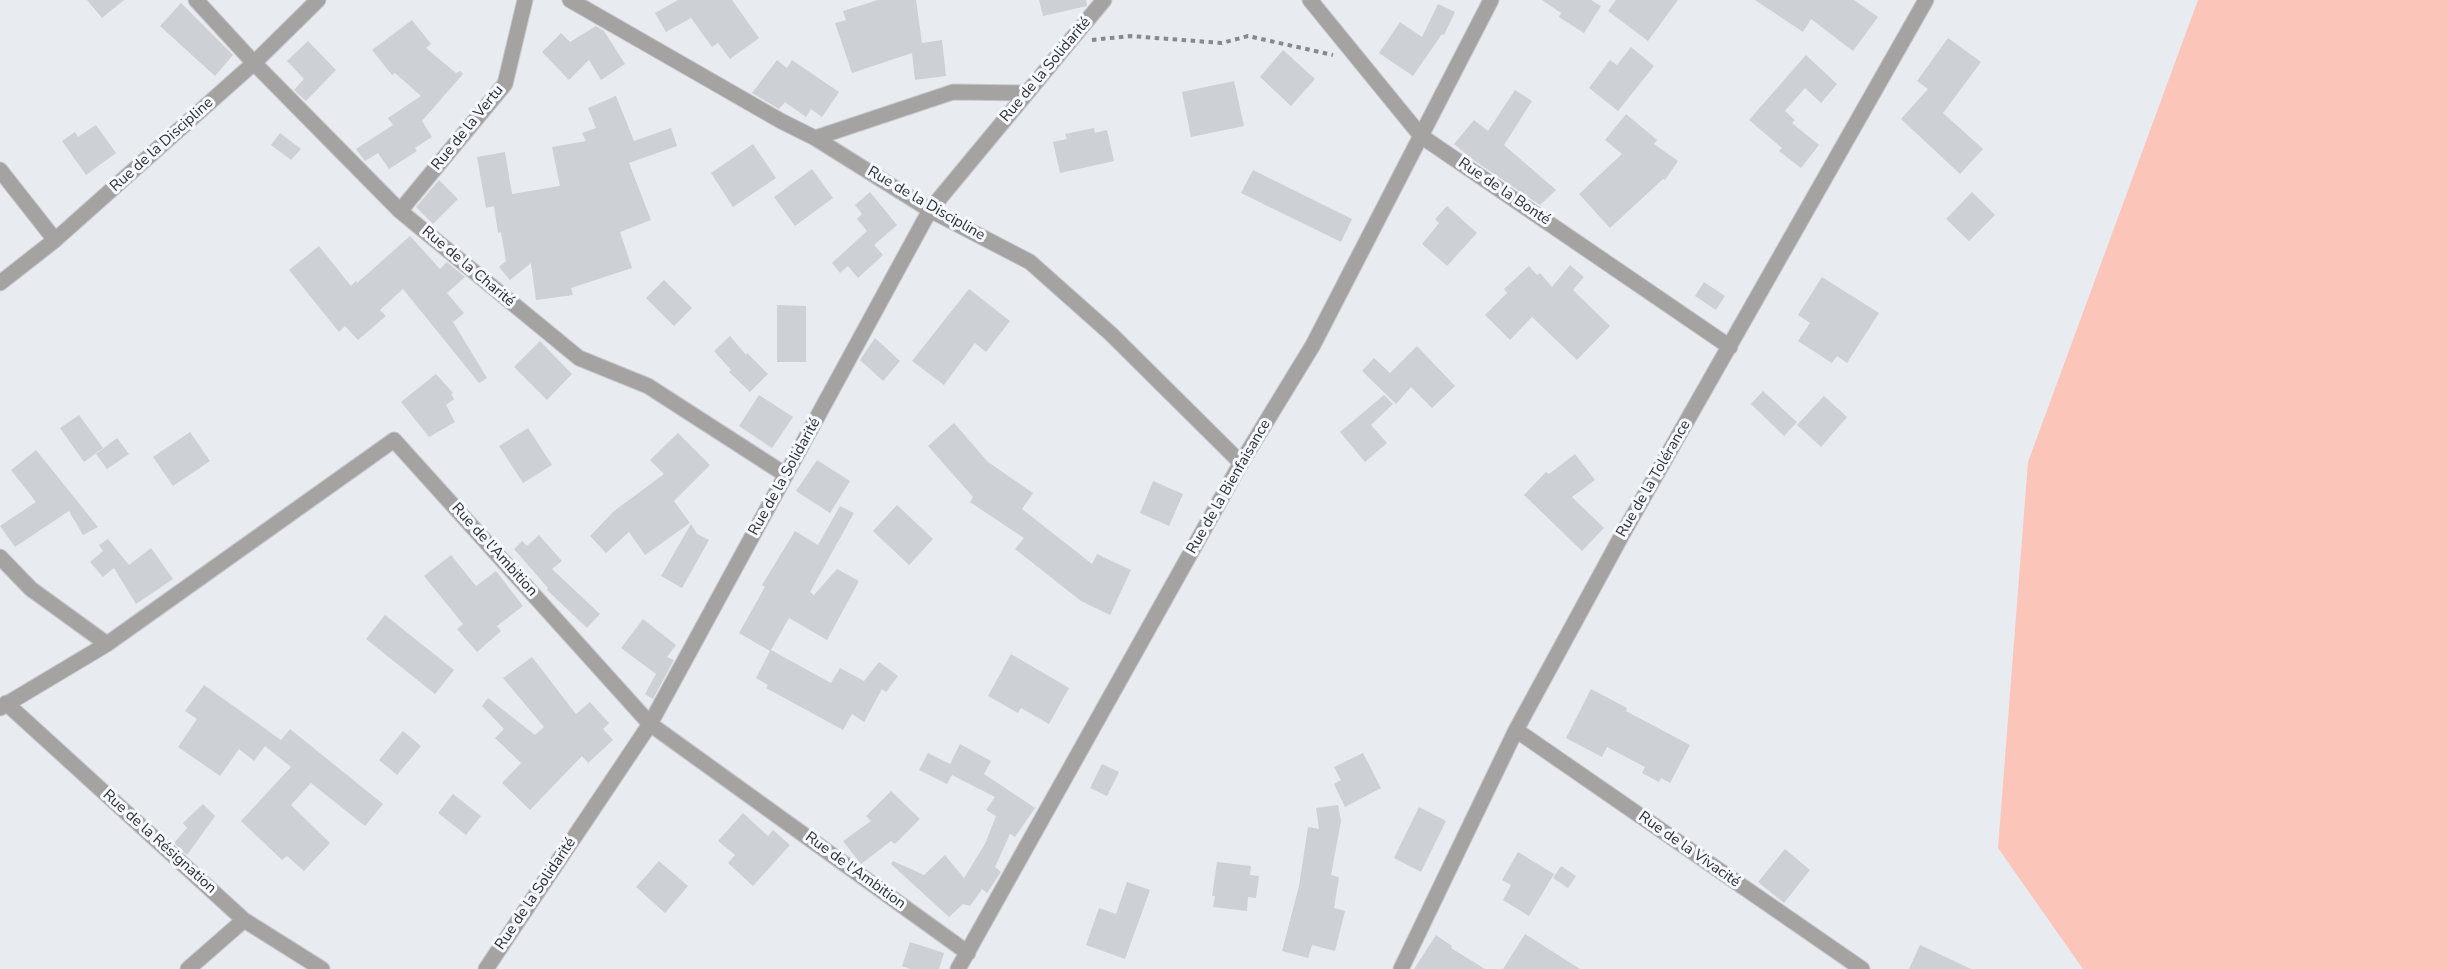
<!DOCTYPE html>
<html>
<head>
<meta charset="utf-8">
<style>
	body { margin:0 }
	canvas { display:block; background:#e8ebf0 }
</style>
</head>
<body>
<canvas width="2448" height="969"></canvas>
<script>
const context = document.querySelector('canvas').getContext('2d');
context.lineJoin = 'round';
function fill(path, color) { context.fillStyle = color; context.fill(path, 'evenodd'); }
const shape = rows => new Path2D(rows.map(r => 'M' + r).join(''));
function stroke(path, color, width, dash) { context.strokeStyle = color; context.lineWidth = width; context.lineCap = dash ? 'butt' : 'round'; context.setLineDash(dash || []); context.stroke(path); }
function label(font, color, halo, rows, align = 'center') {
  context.font = font + ' "Nunito Sans",sans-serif'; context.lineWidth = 6; context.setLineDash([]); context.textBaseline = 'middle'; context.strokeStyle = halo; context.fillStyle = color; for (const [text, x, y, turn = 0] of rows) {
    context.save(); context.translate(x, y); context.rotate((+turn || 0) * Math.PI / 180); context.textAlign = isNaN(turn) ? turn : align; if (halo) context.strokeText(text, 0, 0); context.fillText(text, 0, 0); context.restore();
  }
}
const green = shape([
	[2198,0,2448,0,2448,969,2083,969,1998,848,2028,462]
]);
const building = shape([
	[87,0,124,0,102,18],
	[678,0,732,0,759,38,730,59,718,43,712,47,691,18,666,32,655,13],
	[878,0,916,0,922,43,942,40,946,76,915,80,912,53,852,73,835,23,846,20,843,11],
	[1039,0,1086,0,1087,6,1043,16],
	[1542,0,1591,0,1601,6,1584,33,1559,17,1561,13],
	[1616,0,1678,0,1648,41,1608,11],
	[1755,0,1854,0,1878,17,1853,51,1811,19,1803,32],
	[181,3,233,55,215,76,160,26],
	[1438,4,1455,12,1444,35,1442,34,1413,76,1379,53,1400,22,1422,37],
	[412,20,431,44,426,48,456,73,460,71,463,74,422,121,432,137,415,148,417,151,389,169,378,153,365,161,356,149,393,125,388,118,421,96,395,73,392,75,372,50],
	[596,26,604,31,625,64,601,80,589,60,569,80,542,52,561,33,570,42],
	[1948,38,1981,62,1943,113,1983,149,1960,174,1901,119,1928,89,1917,81],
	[308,41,336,70,306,101,294,90,304,79,287,61],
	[1631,47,1654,66,1618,111,1589,88,1610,60,1617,65],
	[1283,50,1315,79,1291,106,1260,77],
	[1806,55,1837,84,1821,103,1805,88,1785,111,1795,120,1792,123,1819,145,1801,168,1779,151,1782,148,1749,120],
	[777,60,787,68,792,60,839,92,822,117,811,109,806,117,785,102,779,109,752,93],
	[1234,81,1244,126,1191,137,1182,92],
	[1515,90,1532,101,1504,145,1556,190,1540,205,1472,159,1454,144,1474,120,1488,131],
	[616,96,634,141,671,128,677,146,629,163,651,220,620,232,632,268,571,288,573,295,536,300,531,263,510,280,499,267,506,261,501,232,498,233,494,206,486,208,477,157,505,152,512,194,560,186,552,147,586,141,582,133,596,128,588,108],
	[1626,114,1657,140,1654,144,1678,161,1665,180,1663,179,1610,228,1579,194,1622,154,1605,140],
	[96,125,116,153,86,175,62,141,75,132,78,137],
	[1094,128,1095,133,1107,130,1114,161,1060,173,1053,142,1067,139,1065,134],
	[280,133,301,149,291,160,271,145],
	[753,144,776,178,733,207,711,173],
	[812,169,833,198,795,226,774,197],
	[1253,170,1352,219,1341,242,1241,193],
	[439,180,458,199,433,224,416,207],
	[870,192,897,225,874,245,883,255,858,278,848,266,840,273,832,263,867,231,857,219,862,214,855,205],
	[1972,192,1995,215,1969,241,1946,219],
	[1447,206,1477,233,1447,266,1422,244,1439,223,1435,219],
	[410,236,440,269,447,262,465,277,447,293,464,313,453,322,487,378,479,383,403,289,380,310,386,316,358,340,345,326,339,332,289,270,319,246,351,286,356,281,357,283],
	[1570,265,1584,277,1573,290,1610,326,1577,360,1532,317,1510,340,1485,315,1507,293,1504,289,1529,266,1537,275,1540,273,1552,287],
	[1822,277,1879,313,1847,363,1837,356,1832,363,1798,341,1810,323,1798,315],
	[664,280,692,308,674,326,646,298],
	[1704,282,1725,296,1716,310,1695,296],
	[969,289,1010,321,986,352,975,343,944,385,912,361],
	[777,305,806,306,806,362,777,362],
	[730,336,746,355,747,353,768,374,750,392,729,372,731,370,714,351],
	[875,338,900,361,883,381,860,360],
	[540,341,572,374,547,400,514,367],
	[1417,346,1455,386,1432,408,1411,387,1396,404,1362,371,1374,358,1390,373],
	[436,374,453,393,451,394,454,399,446,405,455,422,429,437,401,402],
	[1763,391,1797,422,1784,436,1751,404],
	[759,395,793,417,772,448,739,426],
	[1384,395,1393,404,1371,425,1387,443,1365,462,1340,432],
	[1824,396,1847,417,1821,447,1797,425],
	[79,415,103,448,84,462,60,428],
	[954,423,988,462,1033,493,1022,509,1092,564,1097,554,1131,570,1110,615,1081,601,1015,549,1024,538,970,502,973,497,928,446],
	[528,428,552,465,523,483,499,446],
	[190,432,210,461,173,486,153,457],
	[678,433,710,465,674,501,690,523,645,555,629,532,606,553,590,536,614,511,664,474,650,460],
	[117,438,129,454,107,469,96,454],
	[36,450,98,527,83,535,69,511,15,547,0,526,36,502,11,470],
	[1575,454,1595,480,1572,497,1604,528,1582,551,1524,495,1546,472,1549,474],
	[817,460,850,481,830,513,796,491],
	[1153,481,1183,494,1169,526,1140,513],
	[897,505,933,539,909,565,873,531],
	[840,506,854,513,810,592,814,595,837,569,859,581,827,640,789,618,771,650,831,683,840,668,864,681,879,662,898,676,886,692,882,689,864,722,852,714,843,730,766,688,768,685,756,678,770,651,739,633,765,587,762,585,795,531,818,545],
	[691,524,697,534,709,540,682,588,661,576],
	[539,535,562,561,552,569,600,614,587,628,547,590,548,588,514,549,522,541,527,546],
	[108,539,129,565,151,548,173,579,136,604,114,568,103,577,90,562,103,551,99,545],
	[451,555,476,586,496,571,523,606,497,626,501,631,477,652,457,629,463,624,424,576],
	[385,615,454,670,435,694,366,639],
	[643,619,676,645,667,657,674,660,653,699,645,694,656,674,621,648],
	[1011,654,1069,688,1049,724,1021,708,1018,713,988,696],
	[532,657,576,714,590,702,609,723,603,729,613,740,588,763,582,756,530,810,502,783,521,763,495,738,504,729,482,706,488,698,535,735,544,727,503,678],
	[204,685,281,740,290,729,383,804,365,826,311,783,291,805,330,843,304,871,287,856,282,860,241,821,291,767,265,746,254,761,239,749,220,776,178,747,197,719,185,711],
	[1591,689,1627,708,1626,711,1690,745,1670,783,1661,778,1659,782,1642,773,1645,767,1607,747,1602,757,1566,738],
	[403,731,421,746,397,775,379,760],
	[960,744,991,761,984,774,1035,808,1015,837,1010,834,995,867,1001,872,987,893,982,889,970,906,963,904,949,917,891,864,893,861,924,875,945,855,964,878,985,844,996,816,986,810,995,797,952,775,947,784,919,770,928,753,950,764],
	[1363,753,1381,788,1345,807,1334,784,1341,780,1334,767],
	[1102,764,1119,772,1107,796,1090,788],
	[891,791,920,819,895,844,891,841,861,864,843,841,871,821,866,816],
	[453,794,481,816,466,835,438,813],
	[203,804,215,816,187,855,174,843,187,828,183,823],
	[1338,805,1341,821,1331,875,1339,877,1334,908,1345,911,1335,951,1312,945,1308,958,1282,951,1299,886,1308,827,1319,829,1316,808],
	[1419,807,1446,821,1421,872,1394,858],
	[743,813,768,836,773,830,790,845,753,886,728,863,735,855,718,841],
	[1785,849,1810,870,1784,903,1758,882],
	[1518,852,1554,874,1529,916,1503,900,1511,885,1502,880],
	[659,861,688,886,665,913,636,887],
	[1217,862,1251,866,1250,875,1259,876,1256,898,1248,897,1247,911,1213,907,1215,896,1212,896],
	[1561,866,1576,876,1568,888,1553,878],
	[1127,882,1150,890,1125,959,1086,945,1099,908,1116,914],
	[1525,934,1580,969,1503,969],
	[1436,935,1452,946,1451,948,1485,969,1414,969],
	[910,942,944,953,939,969,910,969,902,966],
	[1920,945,1971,969,1909,969]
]);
const path = shape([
	[1092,40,1130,36,1222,43,1248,36,1333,55]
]);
const minor = shape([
	[196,0,254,63,400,211,579,358,648,386,786,475],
	[570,0,781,121,815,138,930,210,1030,262,1111,334,1241,463],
	[1310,0,1421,136,1730,347],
	[815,138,953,92,1027,93],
	[0,170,55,240],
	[400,211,505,84,525,0],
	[0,283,55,240,254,63,318,0],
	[0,557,31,589,107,644],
	[6,703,244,920,322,969],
	[0,708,107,644,394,440,650,724,968,953],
	[1516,730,1862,969],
	[188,969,244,920],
	[486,969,650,724,930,210,1104,0],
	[958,969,1241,463,1313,345,1491,0],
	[1401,969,1516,730,1622,535,1926,0]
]);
const streetNames = [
	["Rue de la Solidarité",1046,70,-50],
	["Rue de la Vertu",468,128,-51],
	["Rue de la Discipline",162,145,-42],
	["Rue de la Bonté",1504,192,34],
	["Rue de la Discipline",926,204,30],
	["Rue de la Charité",468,267,40],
	["Rue de la Solidarité",785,477,-61],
	["Rue de la Tolérance",1654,479,-60],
	["Rue de la Bienfaisance",1229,487,-60],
	["Rue de l'Ambition",494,550,48],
	["Rue de la Résignation",159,842,42],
	["Rue de la Vivacité",1689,850,35],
	["Rue de l'Ambition",855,871,36],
	["Rue de la Solidarité",536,894,-56]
];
fill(green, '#fcc5ba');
fill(building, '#cdd0d5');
stroke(minor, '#c6c9cd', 17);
stroke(path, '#87898c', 4, [4.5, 4.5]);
stroke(minor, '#a5a2a2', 15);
label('15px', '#2d2e30', '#f5f8fe', streetNames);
</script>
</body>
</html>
